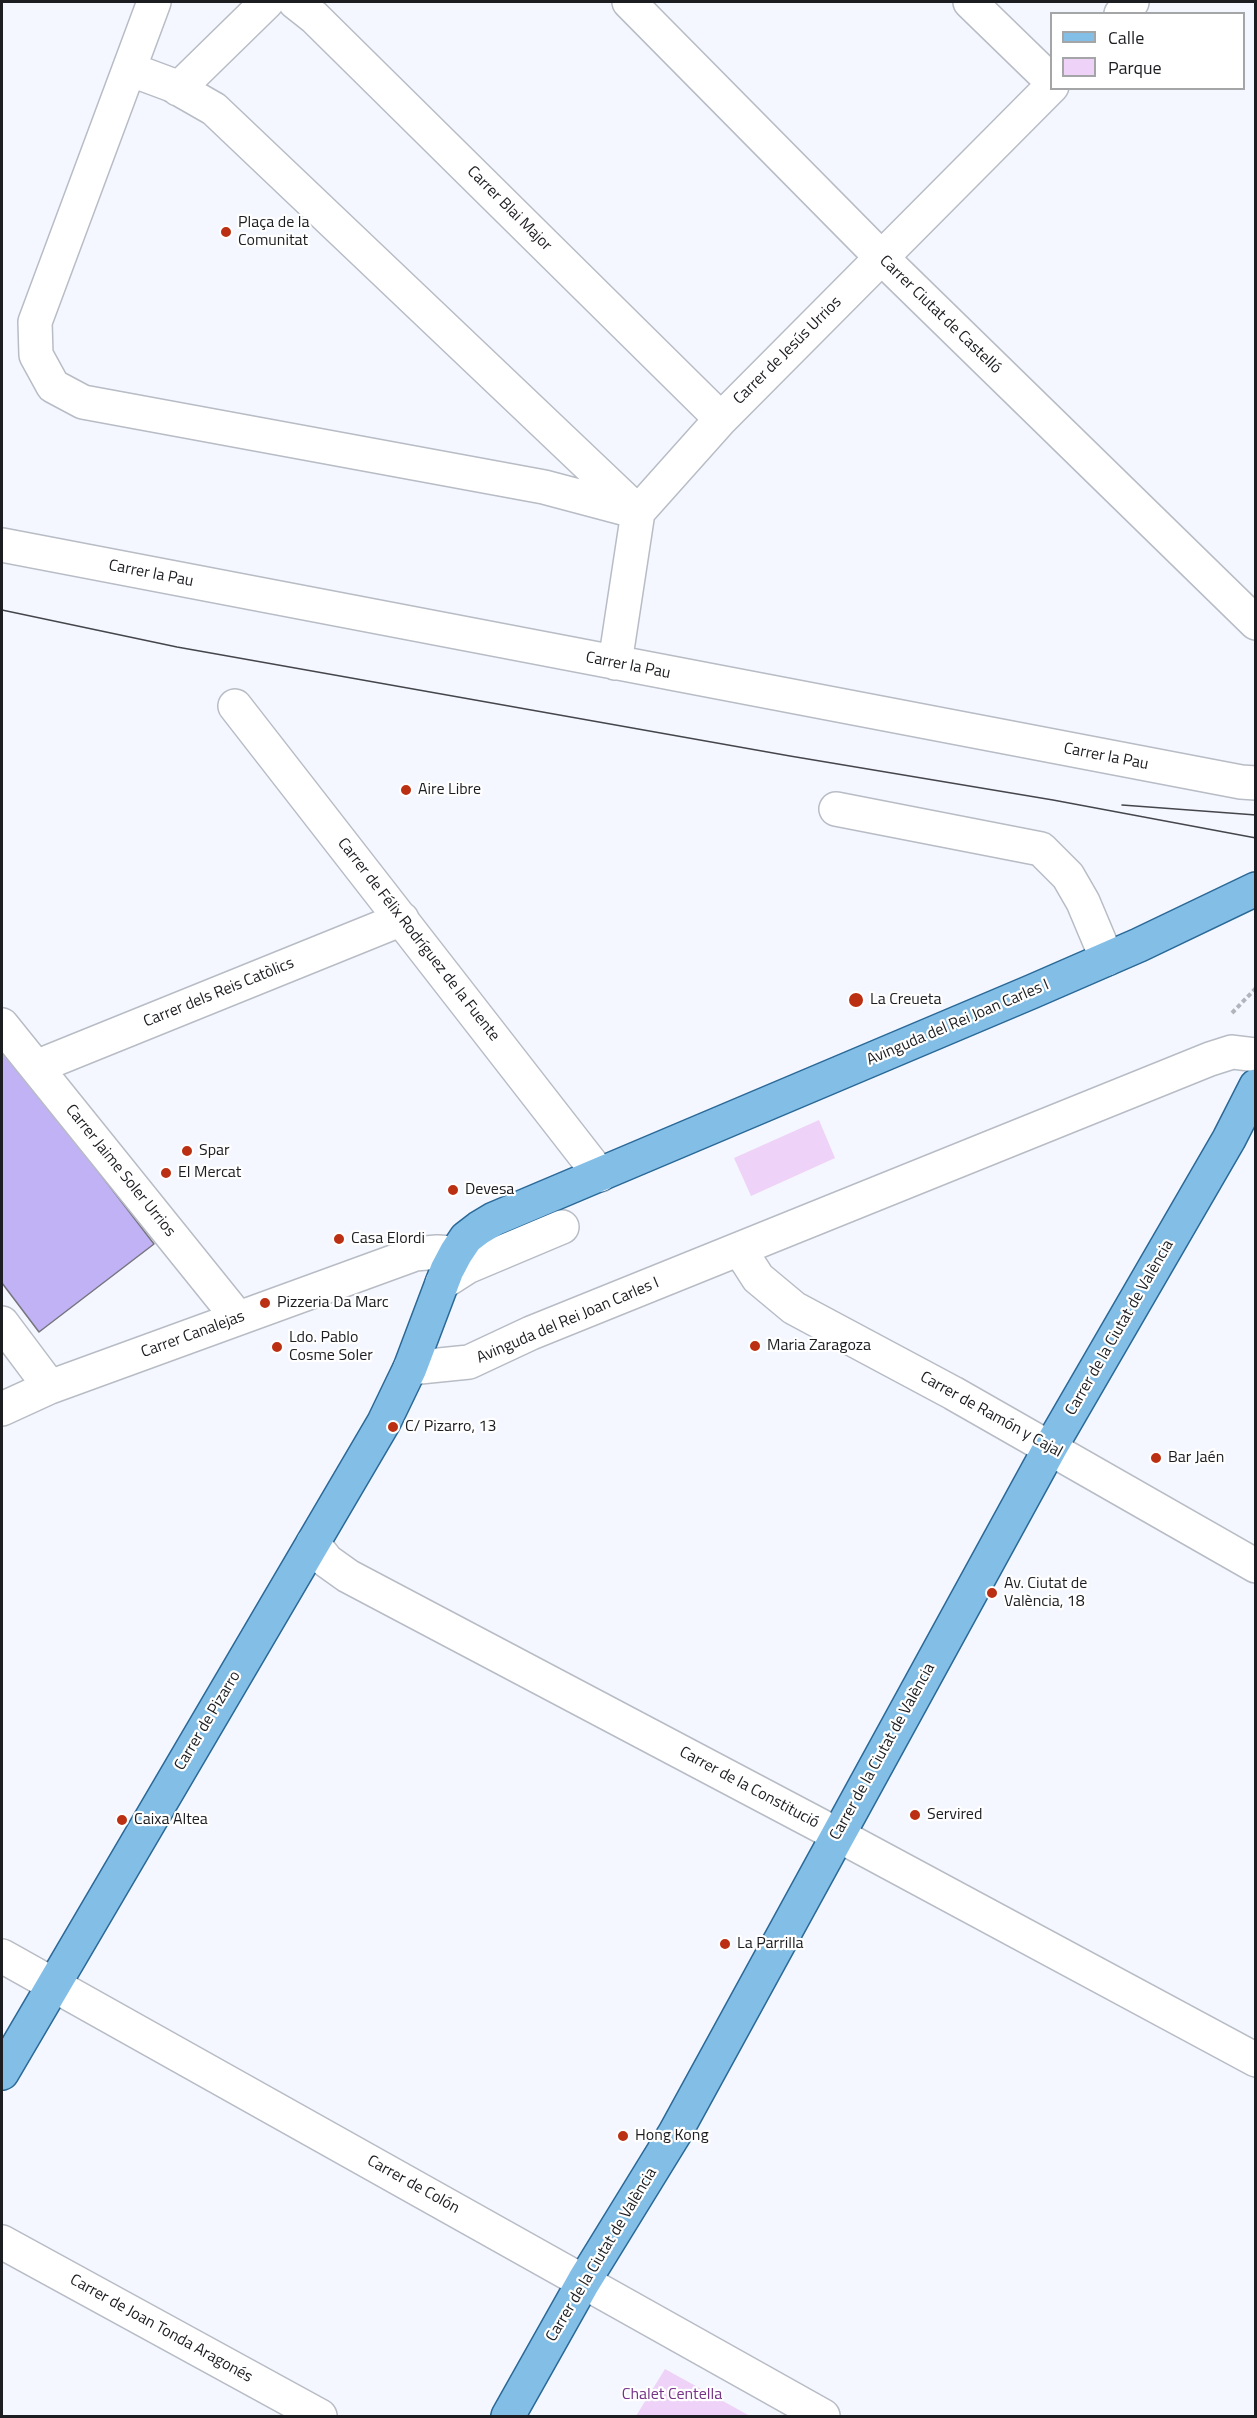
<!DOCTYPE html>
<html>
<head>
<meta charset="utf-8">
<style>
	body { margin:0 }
	#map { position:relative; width:1257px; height:2418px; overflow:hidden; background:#f4f7ff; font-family:"Titillium Web",sans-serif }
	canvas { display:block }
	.frame { position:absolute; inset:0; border:3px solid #1c1d21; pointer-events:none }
	.legend { position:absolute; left:1050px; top:12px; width:195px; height:78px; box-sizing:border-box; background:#fff; border:2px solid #a4a5a6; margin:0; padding:8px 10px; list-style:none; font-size:18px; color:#1c1d21 }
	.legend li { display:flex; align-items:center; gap:12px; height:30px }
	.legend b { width:30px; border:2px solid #a4a5a6 }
</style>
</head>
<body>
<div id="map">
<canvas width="1257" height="2418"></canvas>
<div class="frame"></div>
<ul class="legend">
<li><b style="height:8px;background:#83bee7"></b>Calle</li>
<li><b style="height:16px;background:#efd2f7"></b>Parque</li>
</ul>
</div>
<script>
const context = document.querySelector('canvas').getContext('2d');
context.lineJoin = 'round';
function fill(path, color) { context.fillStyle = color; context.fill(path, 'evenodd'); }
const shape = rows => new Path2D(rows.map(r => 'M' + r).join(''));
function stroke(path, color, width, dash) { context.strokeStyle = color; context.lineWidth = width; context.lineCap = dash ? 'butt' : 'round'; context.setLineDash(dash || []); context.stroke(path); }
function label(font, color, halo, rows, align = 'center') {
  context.font = font + ' "Titillium Web",sans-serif'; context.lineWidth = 4.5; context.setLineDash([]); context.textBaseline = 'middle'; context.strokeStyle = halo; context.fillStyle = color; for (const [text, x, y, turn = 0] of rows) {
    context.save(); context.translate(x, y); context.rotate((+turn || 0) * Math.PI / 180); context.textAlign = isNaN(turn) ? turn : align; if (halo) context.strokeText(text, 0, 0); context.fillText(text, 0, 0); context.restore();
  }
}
const green = shape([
	[819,1120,835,1158,751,1196,734,1158],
	[665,2369,750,2416,636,2416]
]);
const building = shape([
	[2,1046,154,1244,39,1332,2,1283,2,1046]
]);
const path = shape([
	[1232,1013,1256,988]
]);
const minor = shape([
	[295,2,314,17,721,419],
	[629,2,881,257,1256,623],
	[970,2,1041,71,1052,77],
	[1121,14,1132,2],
	[129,69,172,85,214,109,638,512,544,487,83,402,53,386,36,355,35,322,154,2],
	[178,89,267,2],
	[2,545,1241,782,1256,783],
	[615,663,638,512,721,419,1052,86],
	[235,706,600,1175],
	[836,809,1041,849,1068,876,1083,902,1107,959],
	[2,1025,238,1318],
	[36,1067,402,919],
	[740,1250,758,1278,794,1308,953,1393,1256,1566],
	[442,1283,467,1267,562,1227],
	[2,1323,50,1387],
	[410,1368,469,1362,531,1333,1210,1059,1232,1052,1256,1055],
	[2,1409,50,1387,415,1254,437,1252,456,1253],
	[313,1543,327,1561,348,1576,838,1835,1256,2060],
	[2,1956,823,2416],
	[2,2242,320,2416]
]);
const major = shape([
	[2,2073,384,1422,410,1368,447,1270,456,1253,466,1238,479,1228,494,1219,1031,992,1139,945,1256,889],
	[508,2416,584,2281,675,2133,1050,1448,1229,1139,1256,1086]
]);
const tram = shape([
	[2,610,177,647,790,756,1053,800,1256,838],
	[1122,805,1256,815]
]);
const markers = [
	[226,232,6,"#bb3012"],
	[406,790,6,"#bb3012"],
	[856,1000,8,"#bb3012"],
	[187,1151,6,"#bb3012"],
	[166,1173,6,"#bb3012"],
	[453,1190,6,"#bb3012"],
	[339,1239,6,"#bb3012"],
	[265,1303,6,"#bb3012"],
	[755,1346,6,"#bb3012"],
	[277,1347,6,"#bb3012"],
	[393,1427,6,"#bb3012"],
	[1156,1458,6,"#bb3012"],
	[992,1593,6,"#bb3012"],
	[915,1815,6,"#bb3012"],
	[122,1820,6,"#bb3012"],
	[725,1944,6,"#bb3012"],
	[623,2136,6,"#bb3012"]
];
const streetNames = [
	["Carrer Blai Major",509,209,45],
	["Carrer Ciutat de Castelló",940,315,44],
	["Carrer de Jesús Urrios",788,351,-45],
	["Carrer la Pau",151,574,11],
	["Carrer la Pau",628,666,11],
	["Carrer la Pau",1106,757,11],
	["Carrer de Félix Rodríguez de la Fuente",418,940,52],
	["Carrer dels Reis Catòlics",219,993,-22],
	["Avinguda del Rei Joan Carles I",958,1023,-23],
	["Carrer Jaime Soler Urrios",120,1171,51],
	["Avinguda del Rei Joan Carles I",568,1321,-23],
	["Carrer de la Ciutat de València",1120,1328,-60],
	["Carrer Canalejas",193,1335,-20],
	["Carrer de Ramón y Cajal",991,1415,29],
	["Carrer de Pizarro",208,1721,-59],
	["Carrer de la Ciutat de València",883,1752,-61],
	["Carrer de la Constitució",749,1788,28],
	["Carrer de Colón",413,2185,29],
	["Carrer de la Ciutat de València",602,2255,-59],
	["Carrer de Joan Tonda Aragonés",161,2329,29]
];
const poiNames = [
	["Plaça de la",238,223],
	["Comunitat",238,241],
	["Aire Libre",418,790],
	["La Creueta",870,1000],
	["Spar",199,1151],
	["El Mercat",178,1173],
	["Devesa",465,1190],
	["Casa Elordi",351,1239],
	["Pizzeria Da Marc",277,1303],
	["Ldo. Pablo",289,1338],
	["Cosme Soler",289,1356],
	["Maria Zaragoza",767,1346],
	["C/ Pizarro, 13",405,1427],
	["Bar Jaén",1168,1458],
	["Av. Ciutat de",1004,1584],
	["València, 18",1004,1602],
	["Servired",927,1815],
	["Caixa Altea",134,1820],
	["La Parrilla",737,1944],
	["Hong Kong",635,2136]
];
const parkNames = [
	["Chalet Centella",672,2395]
];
fill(green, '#efd2f7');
fill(building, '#c0b2f4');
stroke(building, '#76747d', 1.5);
stroke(minor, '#b8bcc5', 36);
stroke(major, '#2a6997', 36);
stroke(path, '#b2b4bb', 4, [4.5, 3]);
stroke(minor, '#fff', 33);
stroke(major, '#83bee7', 33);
stroke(tram, '#45464b', 1.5);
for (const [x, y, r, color] of markers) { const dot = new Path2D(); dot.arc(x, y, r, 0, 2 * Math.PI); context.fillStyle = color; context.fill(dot); stroke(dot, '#fff', 2); }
label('16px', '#1c1d21', '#fff', streetNames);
label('16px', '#1c1d21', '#fff', poiNames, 'left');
label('16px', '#763387', '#fff', parkNames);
</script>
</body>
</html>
